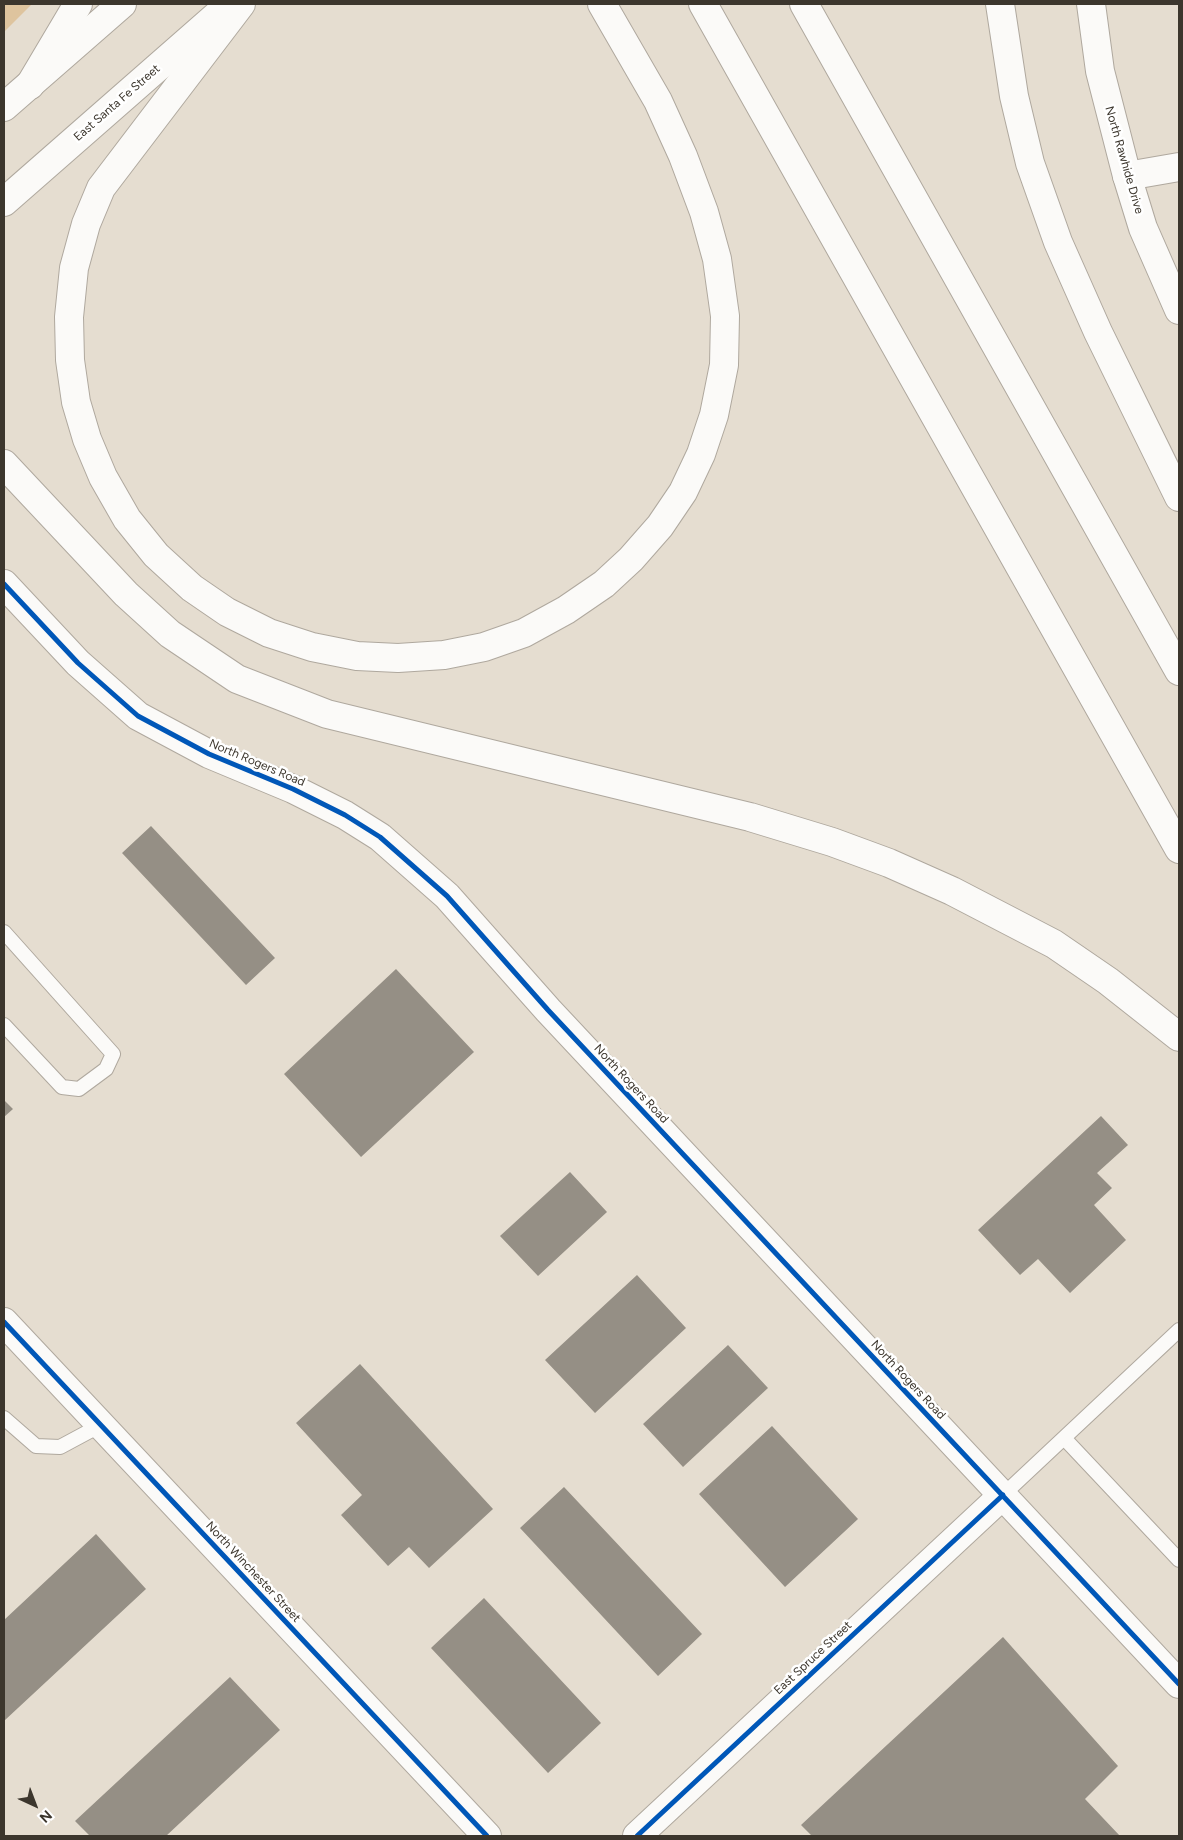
<!DOCTYPE html>
<html>
<head>
<meta charset="utf-8">
<style>
	body { margin:0 }
	#map { position:relative; width:1183px; height:1840px; overflow:hidden; background:#e5ddd0; font-family:Figtree,sans-serif }
	canvas { display:block }
	.frame { position:absolute; inset:0; border:5px solid #3c362d; pointer-events:none }
	.north { position:absolute; left:10px; top:1780px; width:50px; height:50px; -webkit-text-stroke:4px #fff; paint-order:stroke; rotate:137deg; font-size:14px; font-weight:700; line-height:20px; text-align:center; color:#3c362d }
	.north::after { content:''; display:block; margin:auto; width:18px; height:22px; background:#3c362d; clip-path:polygon(50% 0,100% 100%,50% 72%,0 100%) }
</style>
</head>
<body>
<div id="map">
<canvas width="1183" height="1840"></canvas>
<div class="frame"></div>
<div class="north">N</div>
</div>
<script>
const context = document.querySelector('canvas').getContext('2d');
context.lineJoin = 'round';
function fill(path, color) { context.fillStyle = color; context.fill(path, 'evenodd'); }
const shape = rows => new Path2D(rows.map(r => 'M' + r).join(''));
function stroke(path, color, width, dash) { context.strokeStyle = color; context.lineWidth = width; context.lineCap = dash ? 'butt' : 'round'; context.setLineDash(dash || []); context.stroke(path); }
function label(font, color, halo, rows, align = 'center') {
  context.font = font + ' Figtree,sans-serif'; context.lineWidth = 5; context.setLineDash([]); context.textBaseline = 'middle'; context.strokeStyle = halo; context.fillStyle = color; for (const [text, x, y, turn = 0] of rows) {
    context.save(); context.translate(x, y); context.rotate((+turn || 0) * Math.PI / 180); context.textAlign = isNaN(turn) ? turn : align; if (halo) context.strokeText(text, 0, 0); context.fillText(text, 0, 0); context.restore();
  }
}
const green = shape([
	[4,4,32,4,4,32]
]);
const building = shape([
	[151,826,275,958,246,985,122,853],
	[396,969,474,1052,361,1157,284,1074],
	[4,1100,13,1109,4,1117],
	[1101,1116,1128,1145,1097,1173,1112,1188,1094,1205,1126,1240,1070,1293,1038,1259,1020,1275,978,1230],
	[570,1172,607,1212,538,1276,500,1236],
	[637,1275,686,1328,595,1413,545,1360],
	[728,1345,768,1388,683,1467,643,1424],
	[360,1364,493,1509,429,1568,409,1547,388,1566,341,1515,362,1495,296,1423],
	[772,1426,858,1519,785,1587,699,1494],
	[564,1487,702,1634,658,1676,520,1528],
	[96,1534,146,1589,4,1721,4,1620],
	[484,1598,601,1723,548,1773,431,1648],
	[1003,1637,1118,1766,1085,1799,1120,1836,812,1836,801,1825],
	[230,1677,280,1730,166,1836,90,1836,75,1821]
]);
const lane = shape([
	[4,932,113,1054,106,1069,79,1089,62,1087,4,1025],
	[4,1418,36,1446,60,1447,101,1425],
	[1064,1438,1179,1560],
	[1003,1495,1179,1330]
]);
const street = shape([
	[1127,176,1179,167],
	[4,1322,487,1836],
	[637,1836,1003,1495]
]);
const secondary = shape([
	[1091,4,1100,71,1127,176,1143,228,1179,310],
	[4,584,78,663,138,716,209,754,293,789,345,815,380,837,447,896,548,1010,1179,1684]
]);
const primary = shape([
	[4,107,122,4],
	[4,202,230,4]
]);
const highway = shape([
	[241,4,101,188,86,224,74,268,69,317,70,360,76,402,87,439,103,477,127,519,156,555,192,588,227,612,269,633,312,647,357,656,398,658,444,655,484,647,524,633,566,610,604,584,631,559,660,526,683,492,701,454,714,415,724,365,725,316,717,259,704,212,683,156,658,101,602,4],
	[703,4,1179,849],
	[804,4,1179,671],
	[1000,4,1014,96,1030,163,1058,242,1098,332,1179,497],
	[30,85,78,4],
	[4,464,126,594,170,634,237,679,327,714,750,817,832,842,889,863,952,891,1054,944,1108,981,1179,1037]
]);
const cycleway = shape([
	[4,584,78,663,138,716,209,754,293,789,345,815,380,837,447,896,548,1010,1179,1684],
	[4,1322,487,1836],
	[637,1836,1003,1495]
]);
const streetNames = [
	["East Santa Fe Street",117,103,-41],
	["North Rawhide Drive",1124,160,74],
	["North Rogers Road",257,763,23],
	["North Rogers Road",631,1084,47],
	["North Rogers Road",908,1380,47],
	["North Winchester Street",253,1572,47],
	["East Spruce Street",813,1658,-43]
];
fill(green, '#dec49e');
fill(building, '#958f85');
stroke(lane, '#afa89e', 16);
stroke(street, '#afa89e', 30);
stroke(secondary, '#afa89e', 30);
stroke(primary, '#afa89e', 30);
stroke(highway, '#afa89e', 30);
stroke(lane, '#fbfaf8', 14);
stroke(street, '#fbfaf8', 28);
stroke(secondary, '#fbfaf8', 28);
stroke(primary, '#fbfaf8', 28);
stroke(highway, '#fbfaf8', 28);
stroke(cycleway, '#0057b8', 5);
label('12px', '#3c362d', '#fff', streetNames);
</script>
</body>
</html>
